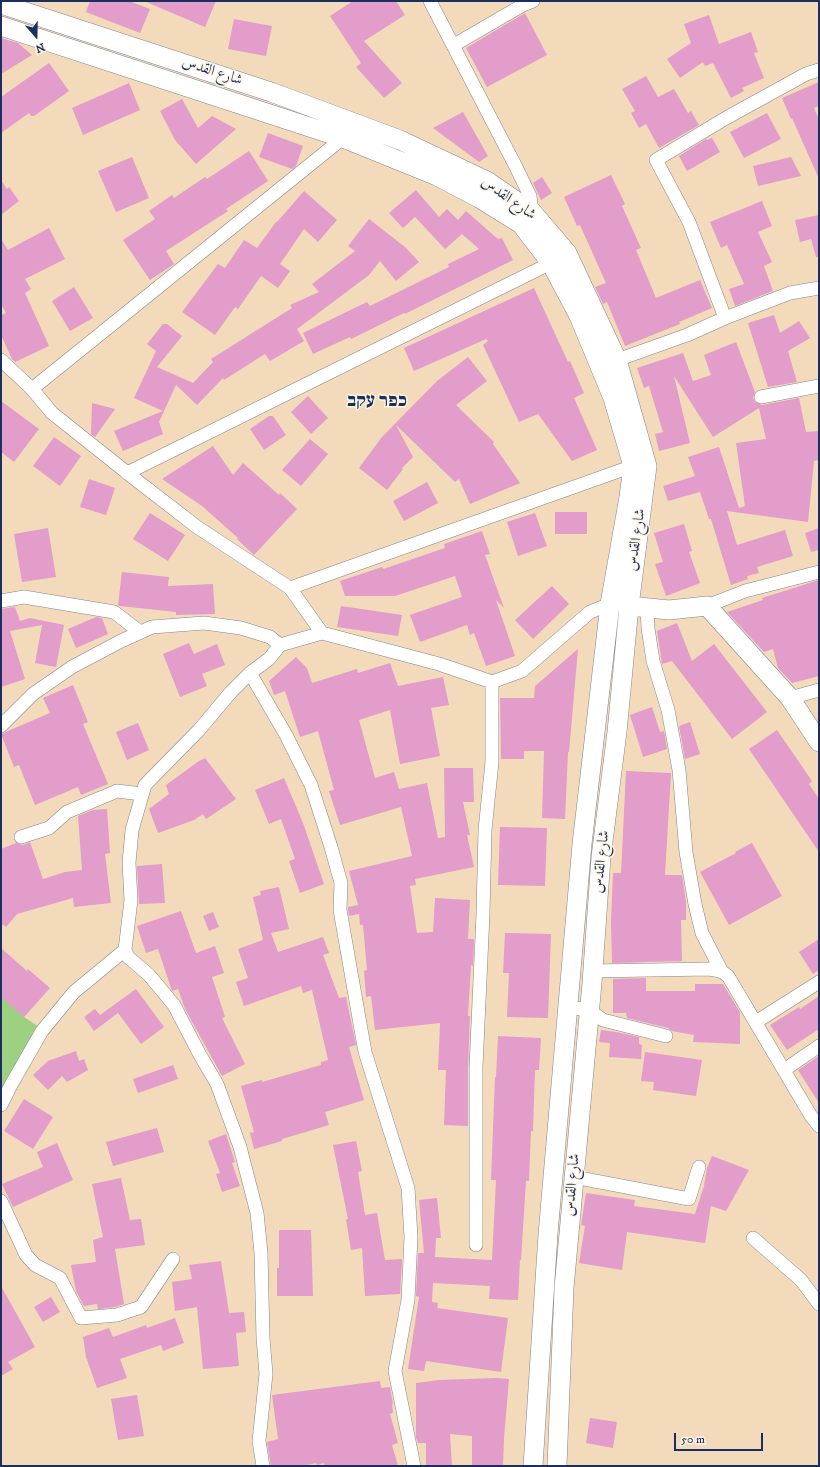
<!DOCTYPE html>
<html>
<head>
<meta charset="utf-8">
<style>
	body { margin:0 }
	#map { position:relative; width:820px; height:1467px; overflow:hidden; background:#f3dabb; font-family:"IM FELL DW Pica",serif }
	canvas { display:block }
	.frame { position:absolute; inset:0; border:2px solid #1b2f5e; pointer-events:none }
	.north { position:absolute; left:16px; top:16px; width:40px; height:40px; -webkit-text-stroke:3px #fcf5e5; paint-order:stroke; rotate:160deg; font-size:11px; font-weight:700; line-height:16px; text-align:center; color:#1b2f5e }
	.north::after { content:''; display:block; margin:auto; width:14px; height:18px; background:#1b2f5e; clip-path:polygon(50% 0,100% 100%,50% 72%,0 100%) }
	.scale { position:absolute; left:674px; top:1433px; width:89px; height:18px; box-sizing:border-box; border:2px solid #1b2f5e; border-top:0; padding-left:5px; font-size:12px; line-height:14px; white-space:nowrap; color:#1b2f5e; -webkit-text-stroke:3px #fcf5e5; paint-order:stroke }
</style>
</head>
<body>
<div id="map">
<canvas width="820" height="1467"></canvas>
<div class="frame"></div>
<div class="north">N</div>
<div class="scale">50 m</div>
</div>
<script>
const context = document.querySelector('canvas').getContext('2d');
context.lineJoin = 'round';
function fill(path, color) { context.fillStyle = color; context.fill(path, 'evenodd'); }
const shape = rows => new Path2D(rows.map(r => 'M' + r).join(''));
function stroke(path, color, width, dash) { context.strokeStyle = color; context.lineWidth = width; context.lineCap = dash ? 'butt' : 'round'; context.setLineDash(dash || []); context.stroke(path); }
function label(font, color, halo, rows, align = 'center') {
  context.font = font + ' "IM FELL DW Pica",Amiri,"Frank Ruhl Libre",serif'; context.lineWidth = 3; context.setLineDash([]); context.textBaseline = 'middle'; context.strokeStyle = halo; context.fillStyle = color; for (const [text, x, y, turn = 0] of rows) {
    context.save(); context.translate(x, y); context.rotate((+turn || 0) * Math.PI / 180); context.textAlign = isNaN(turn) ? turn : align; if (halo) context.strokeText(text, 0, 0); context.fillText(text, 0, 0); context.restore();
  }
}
const green = shape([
	[1,995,24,1017,39,1027,1,1092]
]);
const building = shape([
	[90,1,129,1,150,9,140,33,86,12],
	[144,1,216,1,205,27],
	[353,1,396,1,405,15,364,41,402,83,384,98,356,67,361,63,330,16],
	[525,13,547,55,487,87,466,48],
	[709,15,719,44,751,32,758,52,754,53,764,78,742,88,744,91,731,98,713,63,705,66,703,62,680,78,667,59,691,43,684,24],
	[234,19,272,26,266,56,228,49],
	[1,38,18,43,32,55,1,74],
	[49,63,69,91,34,116,31,116,29,113,1,133,1,97],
	[646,76,658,97,674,89,688,113,691,111,699,125,659,148,646,124,639,128,631,113,635,111,622,89],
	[819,82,819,106,814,108,819,120,819,179,792,118,791,119,782,98],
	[129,83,140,110,83,135,72,108],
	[182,99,198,128,212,116,236,129,196,164,175,140,160,111],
	[463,112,488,156,479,162,433,128],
	[767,113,781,139,744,158,730,132],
	[268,133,303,146,296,166,292,169,259,157],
	[712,138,720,152,687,171,679,156,706,139,707,140],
	[249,151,268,181,226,209,228,211,166,251,174,264,150,280,123,240,155,219,149,211,172,195,174,198,205,177,207,179],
	[132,157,149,198,116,212,98,171],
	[791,157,801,176,758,186,753,166],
	[611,175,625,204,622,206,641,248,636,250,656,298,700,280,712,308,679,322,680,324,625,346,607,302,603,304,595,287,606,283,580,225,577,226,564,197],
	[542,177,552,193,541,200,533,183],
	[1,180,7,189,9,187,19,201,1,215],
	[416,190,439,217,447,209,458,220,466,211,498,239,502,238,513,260,405,314,404,313,351,339,350,337,313,354,303,333,367,302,370,306,449,267,448,264,479,249,462,234,445,249,415,217,403,228,389,213],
	[304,191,337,220,318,242,304,229,280,264,290,271,278,288,261,276,238,309,235,307,215,335,182,312,218,264,225,268,244,240,257,248,276,222,277,222],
	[762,201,772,226,758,232,772,262,764,266,773,291,735,306,729,289,744,284,727,245,721,248,710,222],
	[819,215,819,257,816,257,811,239,800,242,795,220],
	[369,219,405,247,419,262,396,281,380,261,369,275,297,329,304,341,270,361,265,354,224,380,223,378,197,405,176,385,159,422,163,434,123,451,114,431,163,411,134,398,156,351,147,344,163,324,167,324,182,336,157,367,193,383,213,362,211,359,292,308,290,305,319,292,312,284,355,251,348,246],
	[49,228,65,259,25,279,31,289,25,293,49,346,15,362,12,359,1,335,1,315,6,313,1,304,1,239,8,250],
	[74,287,93,318,70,331,52,301],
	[534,288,568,362,570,361,584,393,574,398,597,450,572,461,538,414,519,422,483,345,488,341,486,339,414,371,404,348],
	[774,315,780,333,799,321,810,338,788,351,797,382,768,387,748,323],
	[736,342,755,392,753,398,755,402,762,405,799,398,806,432,819,431,819,460,814,461,808,522,727,511,737,545,785,530,793,556,757,567,759,573,747,576,748,579,731,585,711,519,709,519,700,492,668,501,663,486,695,476,688,457,719,447,739,508,745,506,736,443,766,439,759,408,713,437,674,376,690,443,659,451,655,434,663,432,649,386,644,388,637,368,683,353,693,381,711,375,704,355],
	[468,357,487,381,456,405,494,442,493,444,520,483,470,504,459,479,455,482,396,425,413,457,402,468,403,469,387,490,359,468,382,437,437,381],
	[308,396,328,418,311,434,291,412],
	[1,401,39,429,14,462,1,452],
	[92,403,115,409,95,437,91,434],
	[269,416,273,416,286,435,264,450,250,429],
	[54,437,81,456,60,486,33,466],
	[310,439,328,454,301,486,282,470],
	[213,446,233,475,243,463,279,495,280,493,297,509,254,555,237,539,238,538,202,506,162,479],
	[89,479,115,488,106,515,80,507],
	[427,482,438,503,404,521,393,501],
	[555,512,587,512,587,534,555,534],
	[150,513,185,535,168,561,133,539],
	[535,513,547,546,518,556,507,522],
	[684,524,692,551,689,552,700,583,666,596,655,564,663,562,654,533],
	[48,528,56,577,22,582,14,534],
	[819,528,819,550,811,552,805,533],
	[482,531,490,554,485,555,504,608,496,600,515,656,486,666,474,633,470,635,467,625,420,642,410,615,462,597,455,576,395,596,345,596,340,581,382,567,383,569,445,548,444,544],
	[122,572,169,577,168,586,213,584,215,614,176,615,176,612,120,606,118,605],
	[819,580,819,676,792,683,778,668,773,649,764,652,727,612,763,600,762,598],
	[552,586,569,604,533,639,515,620],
	[341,606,402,615,398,636,337,627],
	[15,607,20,621,30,618,64,625,56,667,35,663,42,625,10,631,25,679,1,687,1,609],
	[96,617,102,618,108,634,76,648,68,629],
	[677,623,692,661,714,644,767,712,732,739,672,661,662,664,657,631],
	[189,643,194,654,217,644,225,665,202,674,207,686,180,697,163,654],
	[578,649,569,752,568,752,565,819,542,818,544,751,524,751,524,759,501,759,500,698,534,698,535,686],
	[296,657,307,668,312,683,357,669,358,673,390,663,398,686,443,677,449,705,431,708,440,756,400,764,390,710,359,720,375,778,394,772,399,789,427,783,438,838,445,837,444,768,473,768,474,802,463,802,470,835,467,835,474,867,415,879,416,885,410,886,417,933,433,932,435,898,470,900,468,939,474,939,473,966,471,965,468,1016,470,1016,468,1067,468,1126,444,1125,446,1070,438,1070,440,1023,375,1030,371,996,366,997,364,971,367,970,363,925,360,925,359,914,349,916,348,909,348,907,358,905,349,871,412,856,401,807,340,825,329,791,334,790,318,731,300,737,285,691,274,695,269,681],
	[73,685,88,722,83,724,108,784,81,795,78,787,35,805,19,765,14,767,1,734,50,713,43,698],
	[652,707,660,732,664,731,667,749,643,757,630,715],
	[690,722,700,754,685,759,679,726],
	[138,723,149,750,127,760,116,732],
	[777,730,812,781,809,784,819,799,819,852,749,749],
	[205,758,236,799,206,819,203,814,194,820,158,833,149,809,169,794,166,785,199,761],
	[626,771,671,773,665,875,682,875,686,902,686,920,681,920,682,961,612,963,611,922,613,873,621,873],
	[284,778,303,823,324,884,300,893,289,861,295,859,281,819,269,824,255,790],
	[107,809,110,853,105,854,111,903,74,907,73,898,17,914,6,927,1,923,1,849,16,843,23,845,30,842,43,879,65,872,82,870,78,816,93,810],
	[500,827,547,828,545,886,498,885],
	[752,843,782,896,729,925,700,872,736,853,735,852],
	[162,864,165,903,139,904,137,866],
	[279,887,289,929,271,933,278,952,323,937,329,953,323,955,339,998,346,997,356,1045,349,1047,364,1100,325,1112,329,1125,282,1139,282,1141,254,1149,250,1133,254,1132,241,1086,262,1080,262,1082,321,1065,321,1062,328,1060,312,990,303,993,301,986,244,1006,236,982,248,978,238,949,263,940,253,897,261,895,260,891],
	[181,911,196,953,215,946,224,973,212,977,225,1017,222,1018,245,1064,222,1076,185,1009,178,989,172,991,158,949,146,953,137,926],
	[213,912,219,927,209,931,203,916],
	[505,933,551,934,548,1018,507,1017,509,973,503,973],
	[819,939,819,970,813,974,799,952],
	[1,948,27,971,28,969,50,988,24,1017,1,997],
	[646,978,646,991,695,991,695,984,723,984,740,1012,740,1044,693,1042,694,1035,672,1031,668,1028,627,1018,626,1013,613,1013,613,979],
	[136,989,164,1027,141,1044,118,1013,94,1031,84,1017,95,1009,100,1015],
	[819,996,819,1029,787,1050,770,1025,799,1007,800,1009],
	[601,1030,616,1032,639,1037,639,1044,642,1045,641,1059,609,1057,610,1043,599,1042],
	[498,1036,541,1038,539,1070,535,1070,533,1131,531,1131,529,1181,526,1181,521,1260,520,1260,518,1300,489,1299,490,1286,433,1283,432,1302,438,1303,437,1308,508,1318,501,1372,426,1361,424,1371,408,1369,419,1297,416,1296,418,1253,424,1253,419,1200,437,1198,441,1238,436,1238,435,1257,492,1260,496,1180,491,1180,495,1077,496,1077],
	[76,1051,79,1061,84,1059,88,1070,67,1082,62,1076,48,1090,33,1075,48,1061],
	[645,1052,702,1060,696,1096,653,1090,654,1082,641,1081],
	[819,1056,819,1103,798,1070],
	[173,1065,178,1079,138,1093,133,1079],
	[24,1099,53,1117,33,1149,4,1131],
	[157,1128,164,1152,113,1166,106,1142],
	[226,1134,235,1162,232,1163,240,1186,222,1192,216,1174,220,1173,208,1141],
	[356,1141,362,1171,358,1172,365,1215,377,1213,385,1260,402,1259,400,1294,365,1296,362,1248,351,1250,346,1219,348,1219,333,1145],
	[57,1143,73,1180,13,1207,2,1184,43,1167,37,1152],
	[712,1156,749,1170,726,1211,711,1206,705,1243,627,1232,622,1270,579,1263,585,1226,581,1225,586,1193,635,1200,634,1206,695,1214,704,1186,707,1168],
	[121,1178,130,1220,141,1219,145,1245,115,1249,124,1304,115,1307,98,1309,97,1304,84,1306,76,1291,71,1265,96,1262,93,1240,103,1237,92,1184],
	[279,1230,311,1230,313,1296,277,1296,277,1268,279,1268],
	[221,1261,229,1313,244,1312,246,1332,236,1333,239,1366,203,1369,197,1307,175,1311,172,1282,192,1279,189,1265],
	[1,1286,35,1347,8,1362,13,1369,1,1376],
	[51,1297,60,1312,43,1322,34,1307],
	[175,1318,184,1343,163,1351,161,1345,120,1359,127,1378,97,1388,86,1357,83,1337,109,1328,113,1337,146,1325,147,1328],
	[496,1378,509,1379,504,1438,503,1466,472,1466,472,1436,450,1434,452,1466,426,1466,426,1443,418,1443,416,1437,416,1383,439,1380],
	[380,1381,381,1388,390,1387,393,1404,392,1404,393,1413,390,1414,398,1443,392,1445,398,1466,325,1466,324,1463,317,1465,316,1463,303,1466,271,1466,267,1442,278,1439,272,1395],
	[137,1395,144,1436,118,1440,111,1399],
	[590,1418,617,1422,613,1448,586,1443]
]);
const street = shape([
	[430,1,516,167,530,196,532,212],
	[454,45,523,5,533,1],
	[725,318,790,293,819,288],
	[1,360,32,389,52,413,135,479,197,527,290,588,322,633,439,664,492,682,522,671,590,612,610,604,615,605],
	[617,360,687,335,725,318,689,222,656,160,726,118,806,74,819,70],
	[32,389,343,138],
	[761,397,819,386],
	[127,473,551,263],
	[290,588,633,466],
	[1,601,24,597,114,612,140,632],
	[707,606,745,591,819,572],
	[647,608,648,628,653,661,668,710,679,770,686,852,695,904,702,933,722,972],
	[322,633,280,645,269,659,250,673,286,735,311,785,331,847,341,883,340,910,365,1052,408,1188,411,1237,408,1300,395,1371,414,1466],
	[790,698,819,690],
	[1,726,33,694,72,667,121,641,152,627,204,623,241,628,270,637,280,645],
	[21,837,49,828,67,812,117,791,142,794],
	[125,950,128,957,149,975,174,1005,200,1055,217,1084,240,1147,257,1213,261,1253,263,1338,266,1374,259,1441,263,1466],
	[593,971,709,969,721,971,728,976,811,1116,819,1126],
	[568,1007,589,1010,603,1020,666,1036],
	[756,1022,819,982],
	[784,1070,819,1046],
	[1,1105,11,1085,42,1031,74,992,125,950,131,900,129,863,132,830,145,785,199,730,231,692,250,673],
	[574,1177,689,1199,699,1167],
	[1,1201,26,1255,35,1265,60,1278,81,1318,117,1315,141,1307,173,1259],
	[753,1238,801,1280,819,1304],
	[476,1245,476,1067,483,914,485,830,492,762,492,682]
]);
const secondary = shape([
	[1,4,271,92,400,140,487,181,532,212,567,253,617,360,647,466,629,606,617,732,601,857,592,983,564,1288,557,1466],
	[1,26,343,138,437,176,479,198,521,224,551,263,579,316,613,398,633,466,629,497,610,604,582,844,548,1234,533,1466],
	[629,606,669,610,707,606,790,698,819,742]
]);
const streetNames = [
	["شارع القدس",212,72,18],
	["شارع القدس",508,199,35],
	["شارع القدس",637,540,-82],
	["شارع القدس",602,862,-84],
	["شارع القدس",573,1185,-85]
];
const districtNames = [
	["כפר עקב",377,402]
];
fill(green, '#9dd081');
fill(building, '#e29dca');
stroke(street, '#87848c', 14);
stroke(secondary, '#87848c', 20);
stroke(street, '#fff', 13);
stroke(secondary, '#fff', 19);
label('15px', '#1b2f5e', '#fcf5e5', streetNames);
label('bold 19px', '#1b2f5e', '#fcf5e5', districtNames);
</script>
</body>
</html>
